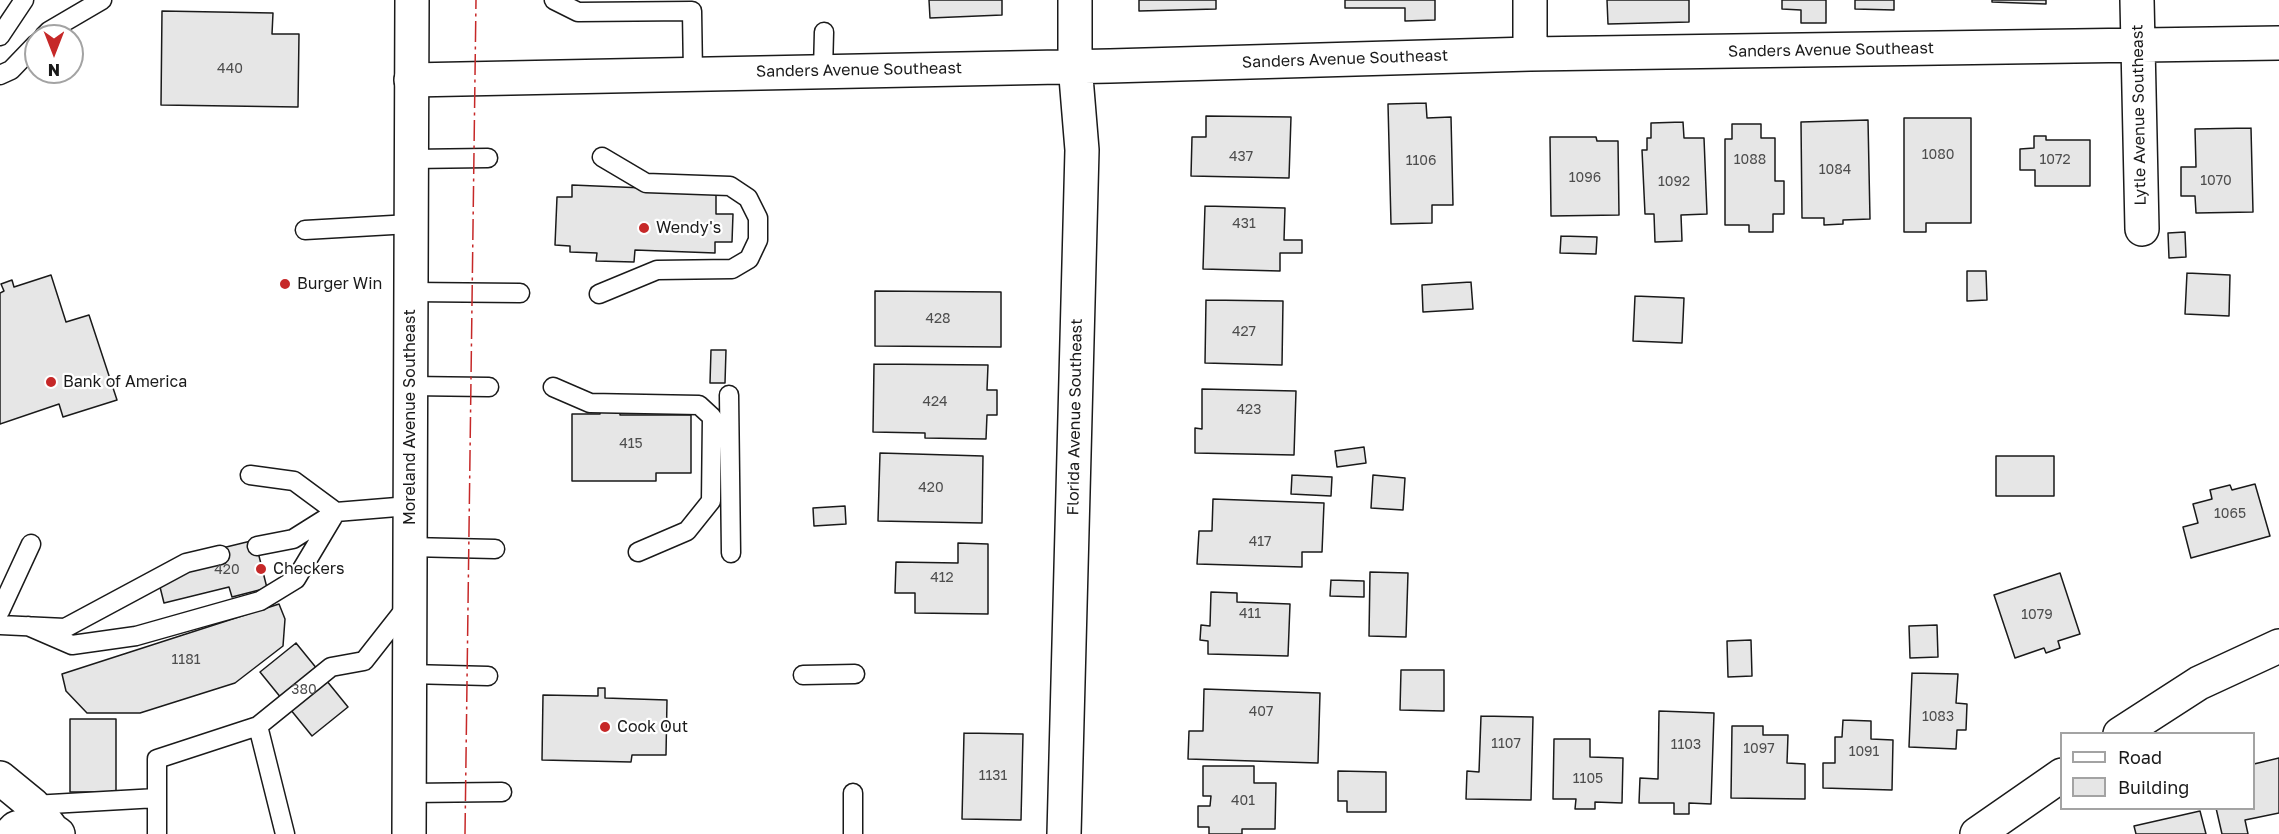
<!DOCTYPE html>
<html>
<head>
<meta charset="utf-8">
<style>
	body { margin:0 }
	#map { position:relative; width:2279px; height:834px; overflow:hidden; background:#fff; font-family:"Golos Text",sans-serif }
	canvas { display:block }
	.legend { position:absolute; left:2060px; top:732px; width:195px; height:78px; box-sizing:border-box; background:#fff; border:2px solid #a3a3a3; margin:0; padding:8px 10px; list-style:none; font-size:18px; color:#1a1a1a }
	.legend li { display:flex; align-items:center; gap:12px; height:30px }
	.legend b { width:30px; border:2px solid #a3a3a3 }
	.north { position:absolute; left:24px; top:24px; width:60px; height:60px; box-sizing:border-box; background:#fff; border:2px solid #a3a3a3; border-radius:50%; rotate:180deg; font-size:16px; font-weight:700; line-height:24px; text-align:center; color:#1a1a1a }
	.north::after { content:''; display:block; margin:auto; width:21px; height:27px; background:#c62828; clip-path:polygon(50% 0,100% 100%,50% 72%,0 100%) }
</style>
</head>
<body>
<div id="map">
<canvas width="2279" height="834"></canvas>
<ul class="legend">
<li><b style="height:8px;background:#fff"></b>Road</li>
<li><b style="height:16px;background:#e6e6e6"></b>Building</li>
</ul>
<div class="north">N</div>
</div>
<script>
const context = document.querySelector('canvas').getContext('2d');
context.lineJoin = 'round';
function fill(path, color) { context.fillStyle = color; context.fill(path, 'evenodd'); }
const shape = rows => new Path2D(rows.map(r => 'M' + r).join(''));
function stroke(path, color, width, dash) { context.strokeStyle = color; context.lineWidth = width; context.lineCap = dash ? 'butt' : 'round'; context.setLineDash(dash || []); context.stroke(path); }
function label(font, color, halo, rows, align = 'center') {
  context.font = font + ' "Golos Text",sans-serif'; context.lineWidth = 4.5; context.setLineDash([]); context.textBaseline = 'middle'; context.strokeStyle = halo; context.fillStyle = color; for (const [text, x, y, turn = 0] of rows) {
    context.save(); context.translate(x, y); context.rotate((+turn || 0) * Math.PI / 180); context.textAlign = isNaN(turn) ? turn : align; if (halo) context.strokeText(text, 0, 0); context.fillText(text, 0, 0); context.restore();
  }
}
const building = shape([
	[929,0,1002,0,1002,15,930,18,929,0],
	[1139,0,1216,0,1216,9,1139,11,1139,0],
	[1345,0,1435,0,1435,20,1405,21,1405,8,1345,8,1345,0],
	[1607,0,1689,0,1689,22,1608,24,1607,0],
	[1782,0,1826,0,1826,23,1801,23,1801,10,1782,9,1782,0],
	[1855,0,1894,0,1894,10,1855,9,1855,0],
	[1992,0,2046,0,2046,4,1992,2,1992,0],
	[162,11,273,13,272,34,299,34,298,107,161,105,162,11],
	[1426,103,1427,118,1451,117,1453,205,1432,205,1432,223,1391,224,1388,104,1426,103],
	[1206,116,1291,117,1289,178,1191,176,1192,137,1206,137,1206,116],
	[1904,118,1971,118,1971,223,1926,223,1926,232,1904,232,1904,118],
	[1868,120,1870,219,1843,220,1843,224,1824,225,1824,218,1802,218,1801,122,1868,120],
	[1683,122,1684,138,1704,138,1707,214,1681,215,1682,241,1655,242,1654,214,1645,214,1642,150,1647,150,1647,138,1651,138,1651,123,1683,122],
	[1732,124,1761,124,1761,138,1775,138,1775,181,1784,181,1784,214,1773,214,1773,232,1749,232,1749,225,1725,225,1725,139,1732,139,1732,124],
	[2251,128,2253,212,2196,213,2195,196,2181,196,2181,167,2196,167,2195,129,2251,128],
	[2034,136,2046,136,2046,140,2090,140,2090,186,2035,186,2035,170,2020,170,2020,149,2034,148,2034,136],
	[1550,137,1596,137,1597,141,1618,141,1619,215,1551,216,1550,137],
	[572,185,716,191,716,214,733,214,732,242,715,242,715,253,635,250,634,262,596,261,597,253,570,252,570,246,555,245,557,197,572,197,572,185],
	[1205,206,1285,208,1284,240,1302,240,1302,253,1280,253,1280,271,1203,269,1205,206],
	[2185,232,2186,257,2169,258,2168,233,2185,232],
	[1561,236,1597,237,1596,254,1560,253,1561,236],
	[1967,271,1986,271,1987,300,1967,301,1967,271],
	[2187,273,2230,275,2229,316,2185,314,2187,273],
	[51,275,66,322,89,315,117,400,63,417,59,404,0,424,0,293,4,291,1,284,12,280,14,287,51,275],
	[1471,282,1473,309,1423,312,1422,285,1471,282],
	[875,291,1001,292,1001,347,875,346,875,291],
	[1635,296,1684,298,1682,343,1633,341,1635,296],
	[1206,300,1283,301,1282,365,1205,363,1206,300],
	[711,350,726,350,725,383,710,383,711,350],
	[874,364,988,365,987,390,997,390,997,415,987,415,986,439,925,438,925,433,873,432,874,364],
	[1202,389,1296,391,1294,455,1195,453,1195,428,1202,429,1202,389],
	[600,404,620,404,620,415,691,415,691,473,656,473,656,481,572,481,572,414,600,414,600,404],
	[1364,447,1366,463,1337,467,1335,451,1364,447],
	[880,453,983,456,982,523,878,521,880,453],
	[1996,456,2054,456,2054,496,1996,496,1996,456],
	[1292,475,1332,477,1331,496,1291,494,1292,475],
	[1373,475,1405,478,1403,510,1371,508,1373,475],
	[2255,484,2270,536,2191,558,2183,527,2198,523,2193,504,2212,499,2210,490,2230,485,2232,490,2255,484],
	[1213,499,1324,503,1322,552,1302,552,1302,567,1197,564,1199,531,1212,531,1213,499],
	[845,506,846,524,814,526,813,508,845,506],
	[255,540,267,588,232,597,229,587,164,603,158,579,218,549,255,540],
	[958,543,988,544,988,614,915,613,915,593,895,593,896,562,958,563,958,543],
	[1370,572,1408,573,1406,637,1369,636,1370,572],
	[2060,573,2080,634,2058,641,2060,648,2046,653,2044,648,2015,658,1994,595,2060,573],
	[1331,580,1364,581,1364,597,1330,596,1331,580],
	[1211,592,1237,593,1237,602,1290,604,1288,656,1208,654,1208,641,1200,640,1201,625,1210,626,1211,592],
	[279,604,285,619,283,646,235,683,140,713,87,713,66,691,62,674,279,604],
	[1937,625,1938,657,1910,658,1909,626,1937,625],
	[1751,640,1752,676,1728,677,1727,641,1751,640],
	[296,643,348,707,312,736,260,672,296,643],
	[1401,670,1444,670,1444,711,1400,710,1401,670],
	[1912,673,1958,674,1956,703,1967,704,1966,730,1957,730,1956,749,1909,747,1912,673],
	[598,688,605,688,605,698,667,700,666,755,632,755,631,762,542,760,543,695,598,696,598,688],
	[1204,689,1320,693,1318,763,1188,759,1189,731,1203,731,1204,689],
	[1659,711,1714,713,1711,804,1689,803,1689,814,1674,814,1674,803,1639,803,1640,778,1658,779,1659,711],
	[1481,716,1533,717,1531,800,1466,799,1467,771,1479,772,1481,716],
	[70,719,116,719,116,792,70,792,70,719],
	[1843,720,1871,721,1871,739,1893,740,1892,790,1823,788,1823,763,1835,763,1835,737,1842,737,1843,720],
	[1732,726,1763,726,1763,735,1788,735,1787,763,1805,764,1805,799,1731,798,1732,726],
	[964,733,1023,734,1021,820,962,819,964,733],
	[1554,739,1590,739,1590,757,1623,758,1622,803,1595,802,1595,809,1575,809,1576,799,1553,799,1554,739],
	[2279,758,2279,813,2245,820,2248,834,2222,834,2216,808,2254,808,2254,764,2279,758],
	[1203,766,1254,766,1254,783,1276,783,1275,829,1242,829,1242,834,1209,834,1209,827,1198,827,1198,806,1210,806,1211,796,1203,796,1203,766],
	[1338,771,1386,772,1386,812,1347,812,1347,801,1338,801,1338,771],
	[2200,811,2206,834,2136,834,2134,826,2200,811]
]);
const lane = shape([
	[554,0,578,12,692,11,693,74],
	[0,36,24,0],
	[44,36,49,31,102,0],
	[823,71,824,32],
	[0,75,11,70,36,44],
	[411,159,488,158],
	[305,230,410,224],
	[410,292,520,293],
	[599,294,657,270,732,269,749,259,758,240,758,218,748,198,730,186,646,183,602,157],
	[410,386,489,387],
	[553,387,590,403,699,405,712,417,711,501,687,531,638,552],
	[729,395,731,553],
	[250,475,294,481,336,512],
	[257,546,293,539,336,512,409,506],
	[410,547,495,549],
	[0,611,31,544],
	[0,625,65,628,186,563,220,555],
	[28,626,72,645,136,636,260,601,296,579,336,512],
	[409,674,488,676],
	[803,675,855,674],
	[258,726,285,834],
	[409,793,502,792],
	[853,793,853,834],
	[33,805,157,798],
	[157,834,157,759,258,726,331,667,364,661,408,605]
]);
const street = shape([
	[2137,0,2142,229],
	[1530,54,1530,0],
	[411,80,1110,66,1530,54,2279,43],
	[2120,734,2199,683,2279,646],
	[1064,834,1082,150,1075,65,1075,0],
	[1977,834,2062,775]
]);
const secondary = shape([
	[0,778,33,805,50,827],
	[10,834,16,828,33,823,42,823,58,834]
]);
const highway = shape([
	[409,834,412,0]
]);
const power = shape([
	[465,834,476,0]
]);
const markers = [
	[644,228,6,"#c62828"],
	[285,284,6,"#c62828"],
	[51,382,6,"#c62828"],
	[261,569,6,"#c62828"],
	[605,727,6,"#c62828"]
];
const numberNames = [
	["440",230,69],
	["1080",1938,155],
	["437",1241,157],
	["1088",1750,160],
	["1072",2055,160],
	["1106",1421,161],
	["1084",1835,170],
	["1096",1585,178],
	["1070",2216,181],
	["1092",1674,182],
	["431",1244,224],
	["428",938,319],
	["427",1244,332],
	["424",935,402],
	["423",1249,410],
	["415",631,444],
	["420",931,488],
	["1065",2230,514],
	["417",1260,542],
	["420",227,570],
	["412",942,578],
	["411",1250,614],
	["1079",2037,615],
	["1181",186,660],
	["380",304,690],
	["407",1261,712],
	["1083",1938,717],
	["1107",1506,744],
	["1103",1686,745],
	["1097",1759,749],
	["1091",1864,752],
	["1131",993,776],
	["1105",1588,779],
	["401",1243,801]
];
const streetNames = [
	["Sanders Avenue Southeast",1831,50,-1],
	["Sanders Avenue Southeast",1345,59,-2],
	["Sanders Avenue Southeast",859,70,-1],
	["Lytle Avenue Southeast",2139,115,-91],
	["Moreland Avenue Southeast",410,417,-90],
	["Florida Avenue Southeast",1075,417,-89]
];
const poiNames = [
	["Wendy's",656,228],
	["Burger Win",297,284],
	["Bank of America",63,382],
	["Checkers",273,569],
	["Cook Out",617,727]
];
fill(building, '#e6e6e6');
stroke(building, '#1a1a1a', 1.5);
stroke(lane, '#1a1a1a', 21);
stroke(street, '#1a1a1a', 36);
stroke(secondary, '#1a1a1a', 36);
stroke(highway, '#1a1a1a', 36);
stroke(lane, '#fff', 18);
stroke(street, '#fff', 33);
stroke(secondary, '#fff', 33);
stroke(highway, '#fff', 33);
stroke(power, '#c62828', 1.5, [21, 4.5, 3, 4.5]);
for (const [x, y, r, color] of markers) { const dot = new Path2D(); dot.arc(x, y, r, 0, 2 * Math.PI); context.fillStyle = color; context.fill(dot); stroke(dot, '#fff', 2); }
label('14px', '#4d4d4d', null, numberNames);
label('16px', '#1a1a1a', '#fff', streetNames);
label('16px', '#1a1a1a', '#fff', poiNames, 'left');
</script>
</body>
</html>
